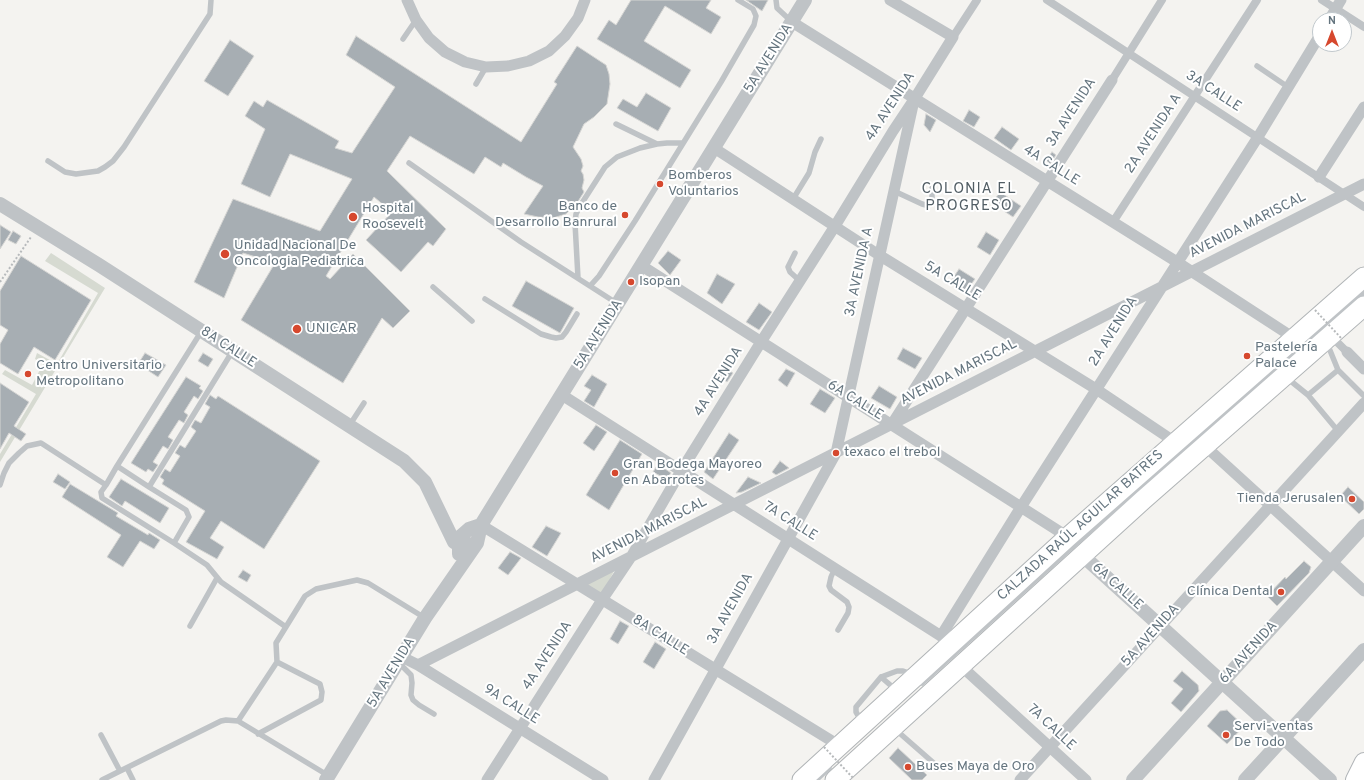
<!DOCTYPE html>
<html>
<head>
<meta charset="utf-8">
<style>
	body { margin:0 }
	#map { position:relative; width:1364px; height:780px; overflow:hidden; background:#f4f3f0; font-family:Overpass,sans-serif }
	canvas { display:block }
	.north { position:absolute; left:1312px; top:12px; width:40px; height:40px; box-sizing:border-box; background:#fff; border:1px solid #c1c8cc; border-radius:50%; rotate:0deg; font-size:11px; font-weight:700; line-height:16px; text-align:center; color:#65757f }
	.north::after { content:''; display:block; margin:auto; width:14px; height:18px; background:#d6482e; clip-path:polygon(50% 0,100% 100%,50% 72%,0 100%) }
</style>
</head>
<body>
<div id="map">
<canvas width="1364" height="780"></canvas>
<div class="north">N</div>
</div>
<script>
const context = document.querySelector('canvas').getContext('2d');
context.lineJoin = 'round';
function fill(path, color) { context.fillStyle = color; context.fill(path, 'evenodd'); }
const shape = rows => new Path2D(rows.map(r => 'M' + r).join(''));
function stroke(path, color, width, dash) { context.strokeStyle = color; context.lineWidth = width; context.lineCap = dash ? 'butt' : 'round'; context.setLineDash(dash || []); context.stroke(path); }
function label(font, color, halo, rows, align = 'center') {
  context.font = font + ' Overpass,sans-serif'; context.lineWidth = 4; context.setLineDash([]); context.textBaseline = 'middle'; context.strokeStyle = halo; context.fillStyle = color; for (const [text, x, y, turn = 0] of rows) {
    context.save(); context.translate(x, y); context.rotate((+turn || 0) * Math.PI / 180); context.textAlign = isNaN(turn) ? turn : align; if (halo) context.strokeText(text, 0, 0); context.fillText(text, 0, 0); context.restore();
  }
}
const green = shape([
	[51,253,105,288,0,462,0,454,36,394,2,374,5,370,32,385,43,364,35,359,37,353,57,364,98,293,45,261],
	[618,563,601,597,580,582]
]);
const building = shape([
	[631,0,711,0,706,8,721,17,711,34,665,6,644,41,691,70,680,88,597,39,609,20,616,25,631,0],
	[746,0,768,0,762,11,746,0],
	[356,36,521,142,557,84,554,82,577,46,606,65,609,74,610,84,607,104,594,117,584,124,573,147,581,159,583,166,581,171,583,174,584,180,582,188,584,192,577,203,566,214,553,218,538,217,524,214,543,186,526,177,503,163,501,167,485,157,474,174,410,136,387,171,446,229,433,246,428,242,401,272,366,240,392,212,374,197,326,276,330,279,353,254,410,311,393,328,382,318,343,383,241,320,275,263,243,253,224,298,194,282,233,199,320,231,352,179,290,154,270,197,241,184,265,129,245,116,254,101,263,107,267,100,339,141,335,148,352,153,395,87,346,55,356,36],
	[230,40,254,56,228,96,204,81,230,40],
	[646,93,671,108,658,131,617,108,623,99,637,107,646,93],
	[969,110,980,117,974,127,963,121,969,110],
	[926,114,936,120,930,132,924,125,926,114],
	[1002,127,1019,139,1011,150,994,138,1002,127],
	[1052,152,1056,155,1050,164,1046,160,1052,152],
	[1000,192,1021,206,1013,217,992,203,1000,192],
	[0,225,11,232,0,249,0,225],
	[13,231,21,236,16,244,8,240,13,231],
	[986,232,999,240,990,255,977,247,986,232],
	[668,251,681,260,670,275,658,263,668,251],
	[21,256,91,300,55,360,34,347,18,374,0,363,0,344,8,330,0,325,0,291,21,256],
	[959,269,975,279,966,291,951,281,959,269],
	[717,274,735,284,722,304,707,293,717,274],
	[526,281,574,308,560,333,512,306,526,281],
	[759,303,772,312,759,330,746,322,759,303],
	[903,348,922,358,915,369,897,359,903,348],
	[145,353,166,365,158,377,138,364,145,353],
	[203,353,213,359,208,367,198,361,203,353],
	[722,366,733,373,727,382,716,374,722,366],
	[786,369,795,373,787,387,778,380,786,369],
	[592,375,607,384,594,407,584,401,591,390,584,386,592,375],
	[186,377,201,386,199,388,203,391,198,399,194,396,184,412,188,415,184,423,179,420,168,437,173,440,168,449,163,446,153,462,158,465,153,472,148,469,146,472,131,463,186,377],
	[0,383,29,402,14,426,26,434,21,441,9,433,0,449,0,383],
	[879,386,897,397,890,409,871,398,879,386],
	[820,389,835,398,825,413,810,404,820,389],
	[210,395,216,399,218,396,320,461,264,549,221,521,210,538,224,547,217,559,186,542,205,511,162,484,164,480,160,477,165,469,170,472,180,456,175,453,180,445,185,448,196,431,191,427,195,420,201,423,210,407,205,404,210,395],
	[596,425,607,432,594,451,583,443,596,425],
	[729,433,739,440,713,479,704,472,729,433],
	[620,440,642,454,609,510,586,495,620,440],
	[780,461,789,468,776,475,772,472,780,461],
	[658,464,671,473,666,479,653,472,658,464],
	[58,474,70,482,65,489,53,482,58,474],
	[748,477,761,483,742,492,736,493,748,477],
	[121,479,169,508,160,523,125,501,122,506,109,497,121,479],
	[70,484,118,513,116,516,148,535,149,533,160,540,154,549,140,541,123,567,107,557,121,535,62,497,70,484],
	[1348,487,1364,502,1364,509,1359,514,1340,496,1348,487],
	[546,526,561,533,547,556,532,547,546,526],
	[510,552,521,558,508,575,498,568,510,552],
	[1304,561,1311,567,1309,573,1277,606,1267,596,1285,577,1286,579,1304,561],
	[243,570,251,575,247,582,238,577,243,570],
	[620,621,629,626,618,644,610,639,620,621],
	[655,642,666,649,654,669,643,662,655,642],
	[1182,671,1198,685,1199,691,1181,712,1171,703,1183,689,1173,681,1182,671],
	[1227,710,1244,726,1227,744,1207,726,1220,711,1227,710],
	[898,748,927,775,922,780,912,780,889,758,898,748]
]);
const path = shape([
	[0,282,31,237]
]);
const service = shape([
	[776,0,777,8,791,21],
	[403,39,416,20],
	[1257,66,1288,87],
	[476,84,486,67],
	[616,124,657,144],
	[48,161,65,172,76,174,98,171,105,167,113,161,124,147,210,14,211,0],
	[409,163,521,242,618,304],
	[894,191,922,204,926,205,930,202,932,198,932,188],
	[793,199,809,173,815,152,821,139],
	[795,253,788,267,790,272,800,281],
	[578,278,575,223,576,214,580,206,605,167,617,157,640,148,657,144,667,143,682,143],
	[590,286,599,276,635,221,721,82,754,25,756,16,753,9,738,0],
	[433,287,472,321],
	[485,299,541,334,551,337,556,338,562,337,566,332,577,314],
	[201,332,117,466,149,487,232,352],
	[1338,370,1364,396],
	[1287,378,1308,395,1338,370,1327,343],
	[1308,395,1338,431],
	[349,426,364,403],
	[0,485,4,473,9,463,19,453,27,446,41,443,106,485,117,466],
	[106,485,101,492,102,498,174,543,189,517,186,510,149,487],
	[174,543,207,565,221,582,286,627],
	[835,568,831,577,829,586,831,590,847,602,849,607,848,613,838,630],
	[190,626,217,578],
	[399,663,411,675,412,683,411,695,413,700,419,705,434,714],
	[881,677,897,671,903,671,912,674],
	[922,683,1072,547,1364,293],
	[238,721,277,662,276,643,305,596,316,589,357,580,368,583,425,618],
	[862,722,856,712,856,707,881,677,896,690],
	[896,730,936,765],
	[258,734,321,700,322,692,320,684,277,662],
	[101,735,120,771],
	[127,768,133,780],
	[102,780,221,721,226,720,238,721,329,776],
	[816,780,829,768]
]);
const pedestrian = shape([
	[1047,0,1364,207],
	[1322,0,1364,27],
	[953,37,977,0],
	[1112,80,1162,0],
	[1113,222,1257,0],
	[1331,336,1347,352]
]);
const minor = shape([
	[407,0,416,20,429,38,445,52,465,62,486,67,508,66,529,61,549,51,565,36,578,18,585,0],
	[1329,20,1341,0],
	[792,22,1177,262,1294,338],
	[714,148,879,255,1096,389,1175,442],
	[1319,177,1364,107],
	[642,266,1068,537],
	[1347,352,1364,369],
	[562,395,941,636,945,641],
	[892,424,1112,80],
	[1205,446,1364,591],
	[481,525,840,746],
	[941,636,1021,507,1258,137,1320,35],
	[402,657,418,665,603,780],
	[418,665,1364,184],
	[960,665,1086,780],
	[487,780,602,600,631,557,681,471,761,342,835,226,893,131,915,98,953,37,890,0],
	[654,780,836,453,913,105],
	[1020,780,1364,403]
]);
const tertiary = shape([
	[0,204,99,265,404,461,425,482,454,542,459,545,468,545,477,543],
	[459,554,459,545,461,536,469,529,481,525],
	[1082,555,1330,780],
	[326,780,425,618,477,543,481,525,805,0],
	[1133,780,1364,526],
	[1245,780,1364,650]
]);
const primary = shape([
	[1355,780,1364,762]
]);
const trunk = shape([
	[802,780,1068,537,1364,277],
	[835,780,1143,500,1364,306]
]);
const pathBridge = shape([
	[1315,310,1342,339],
	[824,747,854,779]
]);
const markers = [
	[660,184,4,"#d6482e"],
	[625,215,4,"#d6482e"],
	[353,217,5,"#d6482e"],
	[225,254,5,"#d6482e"],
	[631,282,4,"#d6482e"],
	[297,329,5,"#d6482e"],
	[1247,356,4,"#d6482e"],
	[28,374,4,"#d6482e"],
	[836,453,4,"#d6482e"],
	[615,473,4,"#d6482e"],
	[1352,499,4,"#d6482e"],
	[1281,592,4,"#d6482e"],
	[1226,735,4,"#d6482e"],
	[908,767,4,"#d6482e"]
];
const streetNames = [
	["5A AVENIDA",769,59,-58],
	["3A CALLE",1213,92,33],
	["4A AVENIDA",891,107,-57],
	["3A AVENIDA",1072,113,-57],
	["2A AVENIDA A",1154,134,-57],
	["4A CALLE",1051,166,32],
	["AVENIDA MARISCAL",1248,226,-27],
	["3A AVENIDA A",860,272,-78],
	["5A CALLE",952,282,31],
	["2A AVENIDA",1114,332,-58],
	["5A AVENIDA",599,335,-58],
	["8A CALLE",228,348,33],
	["AVENIDA MARISCAL",959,373,-27],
	["4A AVENIDA",719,382,-58],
	["6A CALLE",855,401,32],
	["7A CALLE",790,522,32],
	["CALZADA RAÚL AGUILAR BATRES",1081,526,-42],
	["AVENIDA MARISCAL",649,531,-27],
	["6A CALLE",1117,587,42],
	["3A AVENIDA",731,609,-61],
	["8A CALLE",660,636,32],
	["5A AVENIDA",1151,636,-48],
	["6A AVENIDA",1249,653,-48],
	["4A AVENIDA",548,656,-57],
	["5A AVENIDA",392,673,-59],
	["9A CALLE",511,705,32],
	["7A CALLE",1051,728,43]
];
const poiNames = [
	["Bomberos",668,176],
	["Voluntarios",668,192],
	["Banco de",617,207,"right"],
	["Desarrollo Banrural",617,223,"right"],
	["Hospital",362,209],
	["Roosevelt",362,225],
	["Unidad Nacional De",234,246],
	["Oncologia Pediatrica",234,262],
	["Isopan",639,282],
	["UNICAR",306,329],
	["Pastelería",1255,348],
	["Palace",1255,364],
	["Centro Universitario",36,366],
	["Metropolitano",36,382],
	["texaco el trebol",844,453],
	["Gran Bodega Mayoreo",623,465],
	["en Abarrotes",623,481],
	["Tienda Jerusalen",1344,499,"right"],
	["Clínica Dental",1273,592,"right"],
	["Servi-ventas",1234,727],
	["De Todo",1234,743],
	["Buses Maya de Oro",916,767]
];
const neighbourhoodNames = [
	["COLONIA EL",969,190],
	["PROGRESO",969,207]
];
fill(green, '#d6dad1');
fill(building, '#a7aeb3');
stroke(building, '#d5d5d3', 1);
stroke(primary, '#b1b5b8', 20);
stroke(trunk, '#b0b4b6', 21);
stroke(path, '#b7babc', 2, [2, 2]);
stroke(service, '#bfc3c6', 5.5);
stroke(pedestrian, '#bfc3c6', 8);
stroke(minor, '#bfc3c6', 11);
stroke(tertiary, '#bfc3c6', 14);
stroke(primary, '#fff', 18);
stroke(trunk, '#fff', 19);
stroke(pathBridge, '#b7babc', 2, [2, 2]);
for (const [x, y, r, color] of markers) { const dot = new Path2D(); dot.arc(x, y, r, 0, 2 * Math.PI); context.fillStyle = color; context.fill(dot); stroke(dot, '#fff', 1.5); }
label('14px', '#65757f', '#fff', streetNames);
label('14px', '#65757f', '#fff', poiNames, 'left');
context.letterSpacing = '1px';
label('15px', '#525e65', '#fff', neighbourhoodNames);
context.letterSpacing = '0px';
</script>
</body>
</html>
